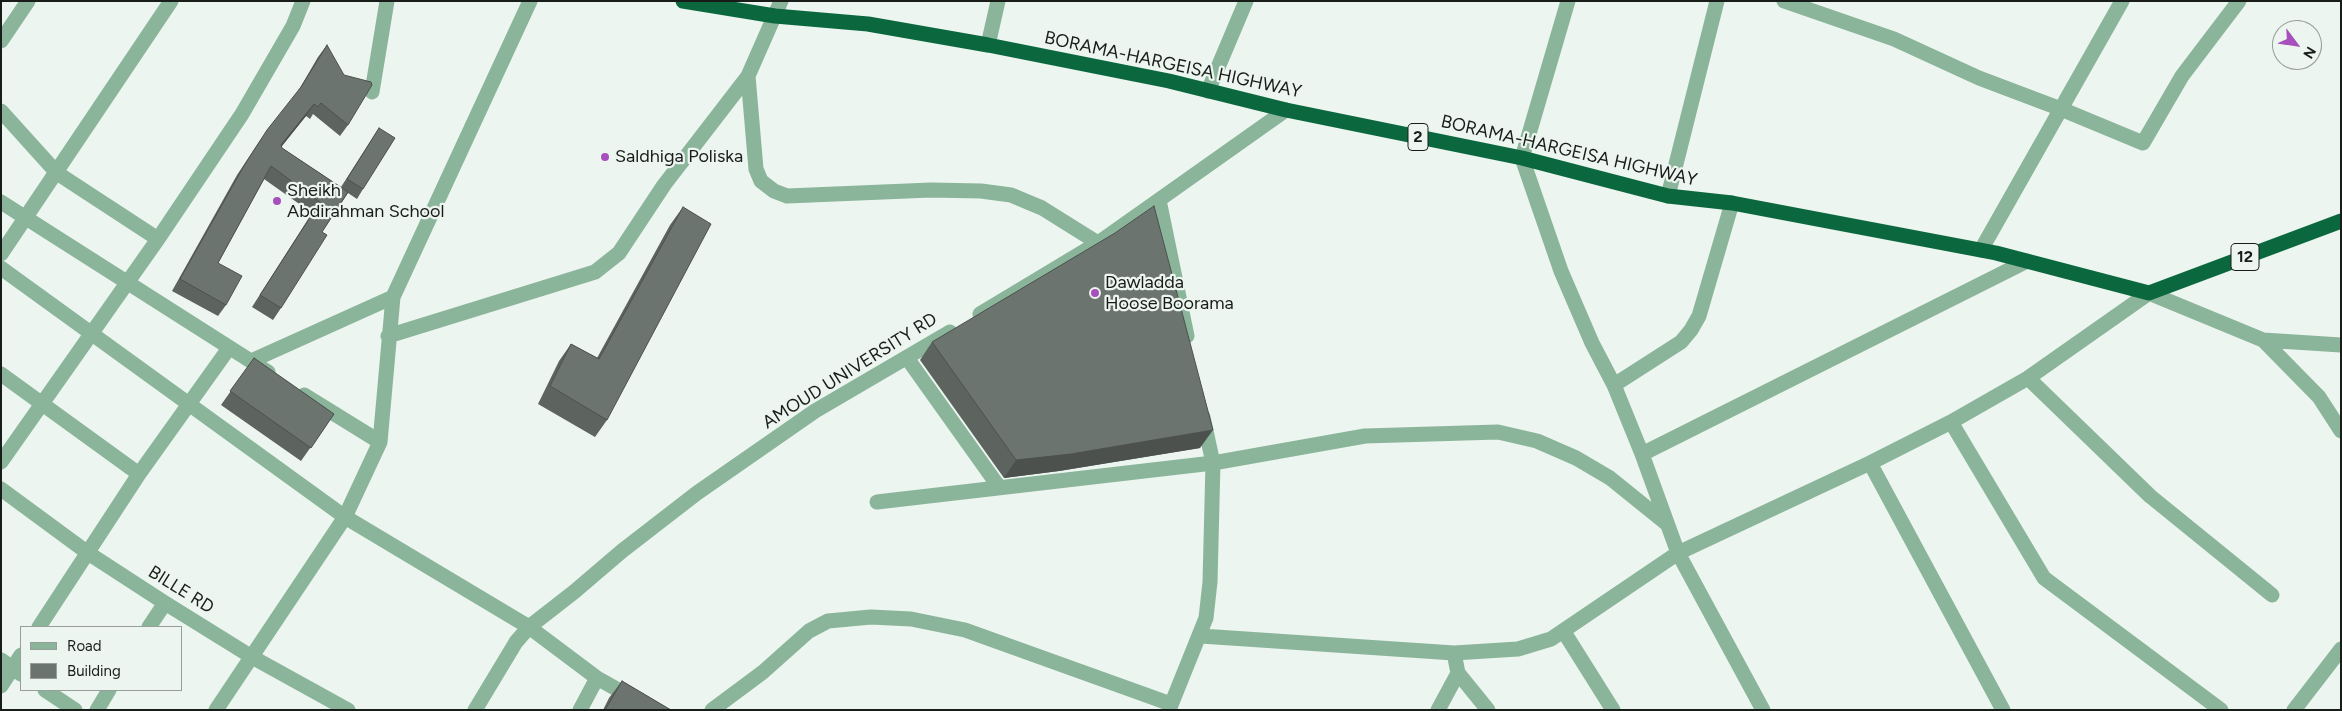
<!DOCTYPE html>
<html>
<head>
<meta charset="utf-8">
<style>
	body { margin:0 }
	#map { position:relative; width:2342px; height:711px; overflow:hidden; background:#ecf5ef; font-family:Figtree,sans-serif }
	canvas { display:block }
	.frame { position:absolute; inset:0; border:2px solid #191d1a; pointer-events:none }
	.legend { position:absolute; left:20px; top:626px; width:162px; height:65px; box-sizing:border-box; background:#ecf5ef; border:1px solid #989f9a; margin:0; padding:6px 9px; list-style:none; font-size:15px; color:#191d1a }
	.legend li { display:flex; align-items:center; gap:10px; height:25px }
	.legend b { width:25px; border:1px solid #989f9a }
	.north { position:absolute; left:2272px; top:20px; width:50px; height:50px; box-sizing:border-box; background:#ecf5ef; border:1px solid #989f9a; border-radius:50%; rotate:121deg; font-size:14px; font-weight:700; line-height:20px; text-align:center; color:#191d1a }
	.north::after { content:''; display:block; margin:auto; width:18px; height:22px; background:#a74fbc; clip-path:polygon(50% 0,100% 100%,50% 72%,0 100%) }
</style>
</head>
<body>
<div id="map">
<canvas width="2342" height="711"></canvas>
<div class="frame"></div>
<ul class="legend">
<li><b style="height:6px;background:#8bb59a"></b>Road</li>
<li><b style="height:14px;background:#6c746f"></b>Building</li>
</ul>
<div class="north">N</div>
</div>
<script>
const context = document.querySelector('canvas').getContext('2d');
context.lineJoin = 'round';
const shape = rows => new Path2D(rows.map(r => 'M' + r).join(''));
function stroke(path, color, width, dash) { context.strokeStyle = color; context.lineWidth = width; context.lineCap = dash ? 'butt' : 'round'; context.setLineDash(dash || []); context.stroke(path); }
function fill(path, color) { context.fillStyle = color; context.fill(path, 'evenodd'); }
function label(font, color, halo, rows, align = 'center') {
  context.font = font + ' Figtree,sans-serif'; context.lineWidth = 4.5; context.setLineDash([]); context.textBaseline = 'middle'; context.strokeStyle = halo; context.fillStyle = color; for (const [text, x, y, turn = 0] of rows) {
    context.save(); context.translate(x, y); context.rotate((+turn || 0) * Math.PI / 180); context.textAlign = isNaN(turn) ? turn : align; if (halo) context.strokeText(text, 0, 0); context.fillText(text, 0, 0); context.restore();
  }
}
const minor = shape([
	[781,1,748,76,756,169,761,181,774,191,787,196,931,190,981,191,1011,195,1042,208,1098,243],
	[1568,1,1522,158,1561,271,1592,343,1614,385,1642,454,1678,553,1763,710],
	[1784,1,1894,39,1979,78,2061,109,2143,143,2182,76,2239,1],
	[1,41,28,1],
	[988,45,998,1],
	[1208,91,1246,1],
	[372,92,387,1],
	[1,111,57,173,158,239],
	[1668,196,1717,1],
	[1159,200,1187,336],
	[1,202,268,372],
	[1981,250,2122,1],
	[1,254,171,1],
	[1,268,345,517,529,627,597,678,654,710],
	[980,314,1098,243,1286,110],
	[388,336,595,272,619,253,664,185,748,76],
	[2263,340,2319,397,2341,431],
	[907,358,999,487],
	[251,361,393,297],
	[1,374,139,474],
	[2028,378,2150,496,2272,595],
	[1614,385,1681,342,1691,330,1699,316,1732,203],
	[304,395,380,442],
	[1951,422,2044,578,2221,710],
	[1642,454,2027,261],
	[1,462,158,239,242,114,293,26,303,1],
	[1870,463,2003,710],
	[1,489,88,553,165,603,252,657,348,710],
	[877,502,1213,463,1365,436,1498,432,1537,441,1576,458,1610,478,1667,524],
	[39,627,139,474,229,348],
	[149,627,165,603],
	[1564,632,1613,710],
	[1201,636,1454,653,1518,649,1551,639,1678,553,1870,463,1951,422,2028,378,2149,293,2263,340,2341,345],
	[1454,653,1458,673,1488,710],
	[1,660,21,674],
	[1,686,21,655],
	[45,690,75,710],
	[97,710,109,690],
	[216,710,345,517,380,442,393,297,530,1],
	[475,710,516,642,529,627,574,592,622,551,697,493,815,411,950,332],
	[580,710,597,678],
	[712,710,763,672,809,631,828,621,871,617,911,619,965,630,1171,704],
	[1169,710,1206,618,1210,582,1213,463,1203,417],
	[1438,710,1458,673],
	[2294,710,2341,649]
]);
const highway = shape([
	[683,1,775,16,868,24,988,45,1169,81,1286,110,1522,158,1668,196,1732,203,1996,253,2149,293,2341,221]
]);
const wall = shape([
	[327,45,348,125,340,136,313,114,310,119,306,116,282,146,282,148,341,187,379,128,363,189,357,199,348,193,322,232,281,308,273,320,252,307,312,213,264,179,218,263,226,305,218,316,172,291,237,175,259,142,297,93,318,57],
	[683,207,607,420,595,437,538,404,559,361,571,344,597,358,670,225],
	[932,342,1200,448,1059,471,1004,478,920,360],
	[254,358,334,414,301,461,221,405],
	[622,681,671,710,603,710,609,698]
]);
const shadedWall = shape([
	[314,104,306,116,273,157,281,145],
	[1213,430,1200,448,1059,471,1004,478,1016,460]
]);
const building = shape([
	[327,45,344,75,371,82,372,85,348,125,321,103,318,107,314,104,281,145,282,148,348,192,322,232,327,235,281,308,260,295,320,202,271,166,218,263,242,276,226,305,180,279,245,164,267,130,301,87,327,45],
	[379,128,395,138,363,189,347,179,379,128],
	[1154,206,1213,430,1071,454,1016,460,932,342,1115,233,1154,206],
	[683,207,711,224,607,420,550,386,571,344,599,359,683,207],
	[254,358,334,414,311,448,230,391,254,358],
	[622,681,671,710,605,710,622,681]
]);
const markers = [
	[605,157,5,"#a74fbc"],
	[277,201,5,"#a74fbc"],
	[1095,293,5,"#a74fbc"]
];
const shields = [
	[1418,137,20],
	[2245,257,28]
];
const shieldNames = [
	["2",1418,137],
	["12",2245,257]
];
const streetNames = [
	["BORAMA-HARGEISA HIGHWAY",1173,65,12],
	["BORAMA-HARGEISA HIGHWAY",1569,151,13],
	["AMOUD UNIVERSITY RD",850,371,-32],
	["BILLE RD",181,590,32]
];
const poiNames = [
	["Saldhiga Poliska",615,157],
	["Sheikh",287,191],
	["Abdirahman School",287,212],
	["Dawladda",1105,283],
	["Hoose Boorama",1105,304]
];
stroke(minor, '#8bb59a', 15);
stroke(highway, '#0b683e', 15);
fill(wall, '#5d645f');
fill(shadedWall, '#4c514e');
fill(building, '#6c746f');
stroke(building, '#4c514e', 1);
for (const [x, y, r, color] of markers) { const dot = new Path2D(); dot.arc(x, y, r, 0, 2 * Math.PI); context.fillStyle = color; context.fill(dot); stroke(dot, '#ecf5ef', 2); }
for (const [x, y, w] of shields) { const box = new Path2D(); box.roundRect(x - w / 2, y - 13.5, w, 27, 4); context.fillStyle = '#ecf5ef'; context.fill(box); stroke(box, '#191d1a', 1); }
label('bold 16px', '#191d1a', null, shieldNames);
label('18px', '#191d1a', '#ecf5ef', streetNames);
label('18px', '#191d1a', '#ecf5ef', poiNames, 'left');
</script>
</body>
</html>
